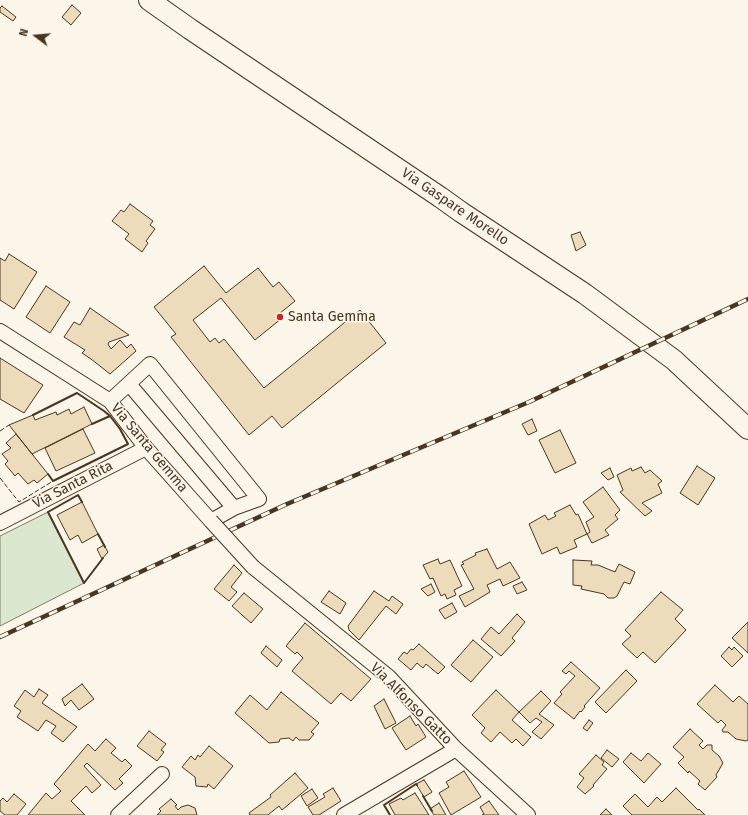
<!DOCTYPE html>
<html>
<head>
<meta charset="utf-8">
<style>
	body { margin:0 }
	#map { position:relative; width:748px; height:815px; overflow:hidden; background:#fbf6e9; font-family:"Fira Sans",sans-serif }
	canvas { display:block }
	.north { position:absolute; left:16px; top:16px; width:40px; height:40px; -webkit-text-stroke:3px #fbf6e9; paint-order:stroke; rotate:286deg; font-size:11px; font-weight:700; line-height:16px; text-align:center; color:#4a3520 }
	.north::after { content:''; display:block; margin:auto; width:14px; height:18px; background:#4a3520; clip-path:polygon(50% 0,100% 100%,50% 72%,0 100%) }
</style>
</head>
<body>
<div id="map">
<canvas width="748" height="815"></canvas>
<div class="north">N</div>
</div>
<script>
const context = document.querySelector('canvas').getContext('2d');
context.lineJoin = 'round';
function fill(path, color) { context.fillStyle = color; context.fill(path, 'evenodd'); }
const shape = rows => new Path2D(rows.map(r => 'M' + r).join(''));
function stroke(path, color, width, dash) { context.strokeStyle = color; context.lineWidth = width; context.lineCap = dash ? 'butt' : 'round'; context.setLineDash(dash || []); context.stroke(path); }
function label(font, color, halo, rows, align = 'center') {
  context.font = font + ' "Fira Sans",sans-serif'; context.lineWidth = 3; context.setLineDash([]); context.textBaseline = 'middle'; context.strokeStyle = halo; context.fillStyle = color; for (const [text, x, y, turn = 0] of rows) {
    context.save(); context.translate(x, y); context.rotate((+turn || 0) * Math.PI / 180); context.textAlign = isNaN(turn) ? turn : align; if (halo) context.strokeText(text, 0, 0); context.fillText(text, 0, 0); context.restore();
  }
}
const green = shape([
	[48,512,84,583,0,626,0,536,48,512]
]);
const building = shape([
	[72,5,81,13,71,25,62,17,72,5],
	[2,6,16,17,13,21,0,12,0,8,2,6],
	[130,204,153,221,150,225,155,229,146,241,148,243,142,252,125,239,129,234,112,221,121,210,124,212,130,204],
	[580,232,586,245,576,251,571,235,580,232],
	[9,254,37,272,14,309,0,300,0,258,5,261,9,254],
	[204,266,226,293,258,268,273,287,279,282,295,301,279,314,282,318,255,340,221,298,193,320,210,342,215,338,219,343,224,339,264,388,360,310,386,343,282,428,272,416,249,435,171,337,176,334,154,307,204,266],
	[46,286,70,302,50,333,26,317,46,286],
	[90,308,129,335,109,342,108,344,111,349,120,340,127,348,131,344,136,351,110,374,91,359,82,353,85,350,64,337,74,322,80,325,90,308],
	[0,358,43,385,24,413,0,399,0,358],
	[84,407,92,424,32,454,9,425,33,415,35,420,56,412,57,415,69,409,71,414,84,407],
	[532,419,537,431,528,435,522,424,532,419],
	[83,429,95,453,56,471,45,448,83,429],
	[560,430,576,463,555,473,539,440,560,430],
	[16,434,48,474,37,483,34,480,28,484,18,473,15,476,5,464,8,461,2,454,11,448,6,443,16,434],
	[697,466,715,478,698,505,680,493,697,466],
	[641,467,645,473,650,470,662,481,658,484,662,493,642,503,652,511,645,516,620,492,623,490,617,475,631,468,632,471,641,467],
	[610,468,614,477,608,480,601,473,610,468],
	[603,487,620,510,615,515,618,519,605,530,609,535,592,543,587,534,590,532,586,522,594,517,583,502,603,487],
	[82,502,98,534,82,543,78,535,70,540,57,515,82,502],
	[570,505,576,515,578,514,587,534,574,540,577,547,560,554,557,547,542,554,529,524,545,515,548,520,556,516,554,513,570,505],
	[104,545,108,552,102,559,97,549,104,545],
	[487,549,497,569,510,562,520,578,503,586,500,579,487,585,490,592,465,607,459,596,474,589,461,565,464,564,462,562,476,555,475,553,487,549],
	[438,559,440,564,450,560,462,586,454,590,456,595,447,599,445,594,441,596,433,578,430,579,423,565,438,559],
	[573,560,592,561,591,565,598,565,615,572,619,564,635,572,630,584,624,582,617,596,614,598,608,598,604,594,581,589,582,586,573,585,573,560],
	[234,565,242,573,231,587,237,592,229,601,214,589,234,565],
	[522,582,527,590,517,594,513,586,522,582],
	[431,584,435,592,428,596,421,589,431,584],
	[329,591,346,603,340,614,321,602,329,591],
	[374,591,389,601,392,596,403,604,396,614,386,606,359,640,349,630,348,626,374,591],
	[661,592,683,610,675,619,686,630,655,663,643,652,637,658,622,644,631,636,625,630,661,592],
	[244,593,263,609,251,623,232,606,244,593],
	[452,603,457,612,445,619,439,610,452,603],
	[517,614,525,622,512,638,515,641,501,656,481,639,491,627,499,634,517,614],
	[748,622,748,653,732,638,748,622],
	[305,623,371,679,351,701,341,693,331,704,292,671,303,658,297,652,295,654,286,646,305,623],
	[473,640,493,657,471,682,451,665,473,640],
	[419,644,445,667,438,674,426,664,423,668,417,663,411,670,398,659,404,652,407,654,411,649,413,650,419,644],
	[266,646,282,660,277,667,261,653,266,646],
	[729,647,732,650,734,647,743,656,732,667,721,656,729,647],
	[571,662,600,688,584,706,585,707,581,712,580,711,574,719,554,703,562,694,560,692,575,676,569,671,566,674,562,671,571,662],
	[626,670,637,681,606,713,595,702,626,670],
	[82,684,94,699,79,710,71,700,65,706,62,699,82,684],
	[715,685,733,702,739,696,748,704,748,740,746,741,736,739,728,732,723,732,722,730,726,725,721,720,718,723,697,704,715,685],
	[39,689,48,695,42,703,77,727,63,742,51,733,56,726,46,720,38,731,17,717,21,711,14,706,25,690,34,697,39,689],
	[496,690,519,712,512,720,531,737,523,746,516,739,512,743,500,732,491,742,481,733,485,728,472,715,496,690],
	[541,691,551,701,539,714,554,725,541,739,532,732,542,722,536,718,530,723,519,712,541,691],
	[281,692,319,723,311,732,314,734,309,740,299,740,296,737,293,741,289,738,280,739,279,742,269,743,235,713,250,695,267,710,281,692],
	[384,699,396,723,385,729,374,706,384,699],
	[410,716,416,726,418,724,426,737,406,750,392,728,410,716],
	[589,720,593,723,587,731,583,728,589,720],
	[690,729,703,741,699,745,703,749,707,745,712,745,712,750,719,756,723,763,716,775,717,777,705,790,698,784,700,781,689,771,688,773,678,763,684,757,673,747,690,729],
	[149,731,166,744,161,750,164,752,157,761,137,746,149,731],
	[106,739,116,748,111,753,122,762,125,759,132,766,119,779,123,783,115,790,87,763,84,766,101,785,92,793,86,786,71,801,85,815,28,815,46,793,52,799,61,791,54,784,88,744,95,751,106,739],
	[209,746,233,766,214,789,208,784,207,787,196,786,195,777,182,767,191,756,195,760,198,755,200,757,209,746],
	[607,750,619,759,612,767,601,758,607,750],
	[631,753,641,761,648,753,661,764,644,783,623,762,631,753],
	[596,755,604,762,602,765,607,769,593,785,594,786,585,794,577,787,584,778,579,774,596,755],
	[464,771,481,797,451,815,439,793,449,787,446,782,464,771],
	[295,773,308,788,282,810,279,806,268,815,250,815,249,813,271,797,270,795,295,773],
	[424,780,432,792,424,797,416,784,424,780],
	[333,788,341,801,319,815,313,815,308,807,325,797,323,794,333,788],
	[676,788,698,810,699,809,705,815,632,815,623,806,635,794,648,807,657,797,662,802,676,788],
	[312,789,318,798,307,806,301,796,312,789],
	[415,793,429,815,395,815,389,804,401,798,403,800,415,793],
	[14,794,26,804,17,815,5,815,0,811,0,801,3,798,7,802,14,794],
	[171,799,177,805,175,806,178,810,181,807,188,805,195,808,197,815,157,815,161,811,159,809,171,799],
	[489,801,499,815,482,815,484,814,480,807,489,801],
	[439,803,446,815,434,815,430,809,439,803],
	[606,809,612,815,600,815,606,809]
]);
const street = shape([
	[0,331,110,401,146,448,211,521,234,508,259,499,150,364,110,401],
	[129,384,234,508],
	[0,523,146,448],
	[253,567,389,677,456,749,528,815],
	[118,815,162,774],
	[344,815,456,749]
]);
const secondary = shape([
	[149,0,190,29,440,197,461,212,585,294,674,360,748,429]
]);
const rail = shape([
	[0,637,287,504,529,402,748,299]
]);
const streetBridge = shape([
	[211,521,253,567]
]);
const fence = shape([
	[0,431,9,425],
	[0,478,19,502,53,481]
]);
const wall = shape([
	[33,415,77,393,104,411,110,416,92,424],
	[48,474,53,481,128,444,120,429,110,416],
	[82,502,78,495,48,512,84,583,103,558],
	[98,534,105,547],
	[423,796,432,811],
	[390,815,384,805,416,784,417,785]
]);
const markers = [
	[280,317,4,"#c62828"]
];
const streetNames = [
	["Via Gaspare Morello",455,207,34],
	["Via Santa Gemma",149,448,50],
	["Via Santa Rita",73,485,-27],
	["Via Alfonso Gatto",411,704,45]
];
const poiNames = [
	["Santa Gemma",288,317]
];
fill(green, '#dce7d0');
stroke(green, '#887966', 1);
fill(building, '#ecdcbc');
stroke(building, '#4a3520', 1);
stroke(street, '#4a3520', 16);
stroke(secondary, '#4a3520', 22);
stroke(street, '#fbf6e9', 14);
stroke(secondary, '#fbf6e9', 20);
stroke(rail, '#4a3520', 4.5);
stroke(rail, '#fbf6e9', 3, [9]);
stroke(streetBridge, '#4a3520', 16, []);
stroke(streetBridge, '#fbf6e9', 14);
stroke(fence, '#4a3520', 1, [5, 2]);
stroke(wall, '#4a3520', 2);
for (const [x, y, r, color] of markers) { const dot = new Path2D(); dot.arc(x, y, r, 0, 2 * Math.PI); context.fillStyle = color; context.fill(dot); stroke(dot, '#fbf6e9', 1.5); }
label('14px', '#4a3520', '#fbf6e9', streetNames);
label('14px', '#4a3520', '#fbf6e9', poiNames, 'left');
</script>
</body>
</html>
